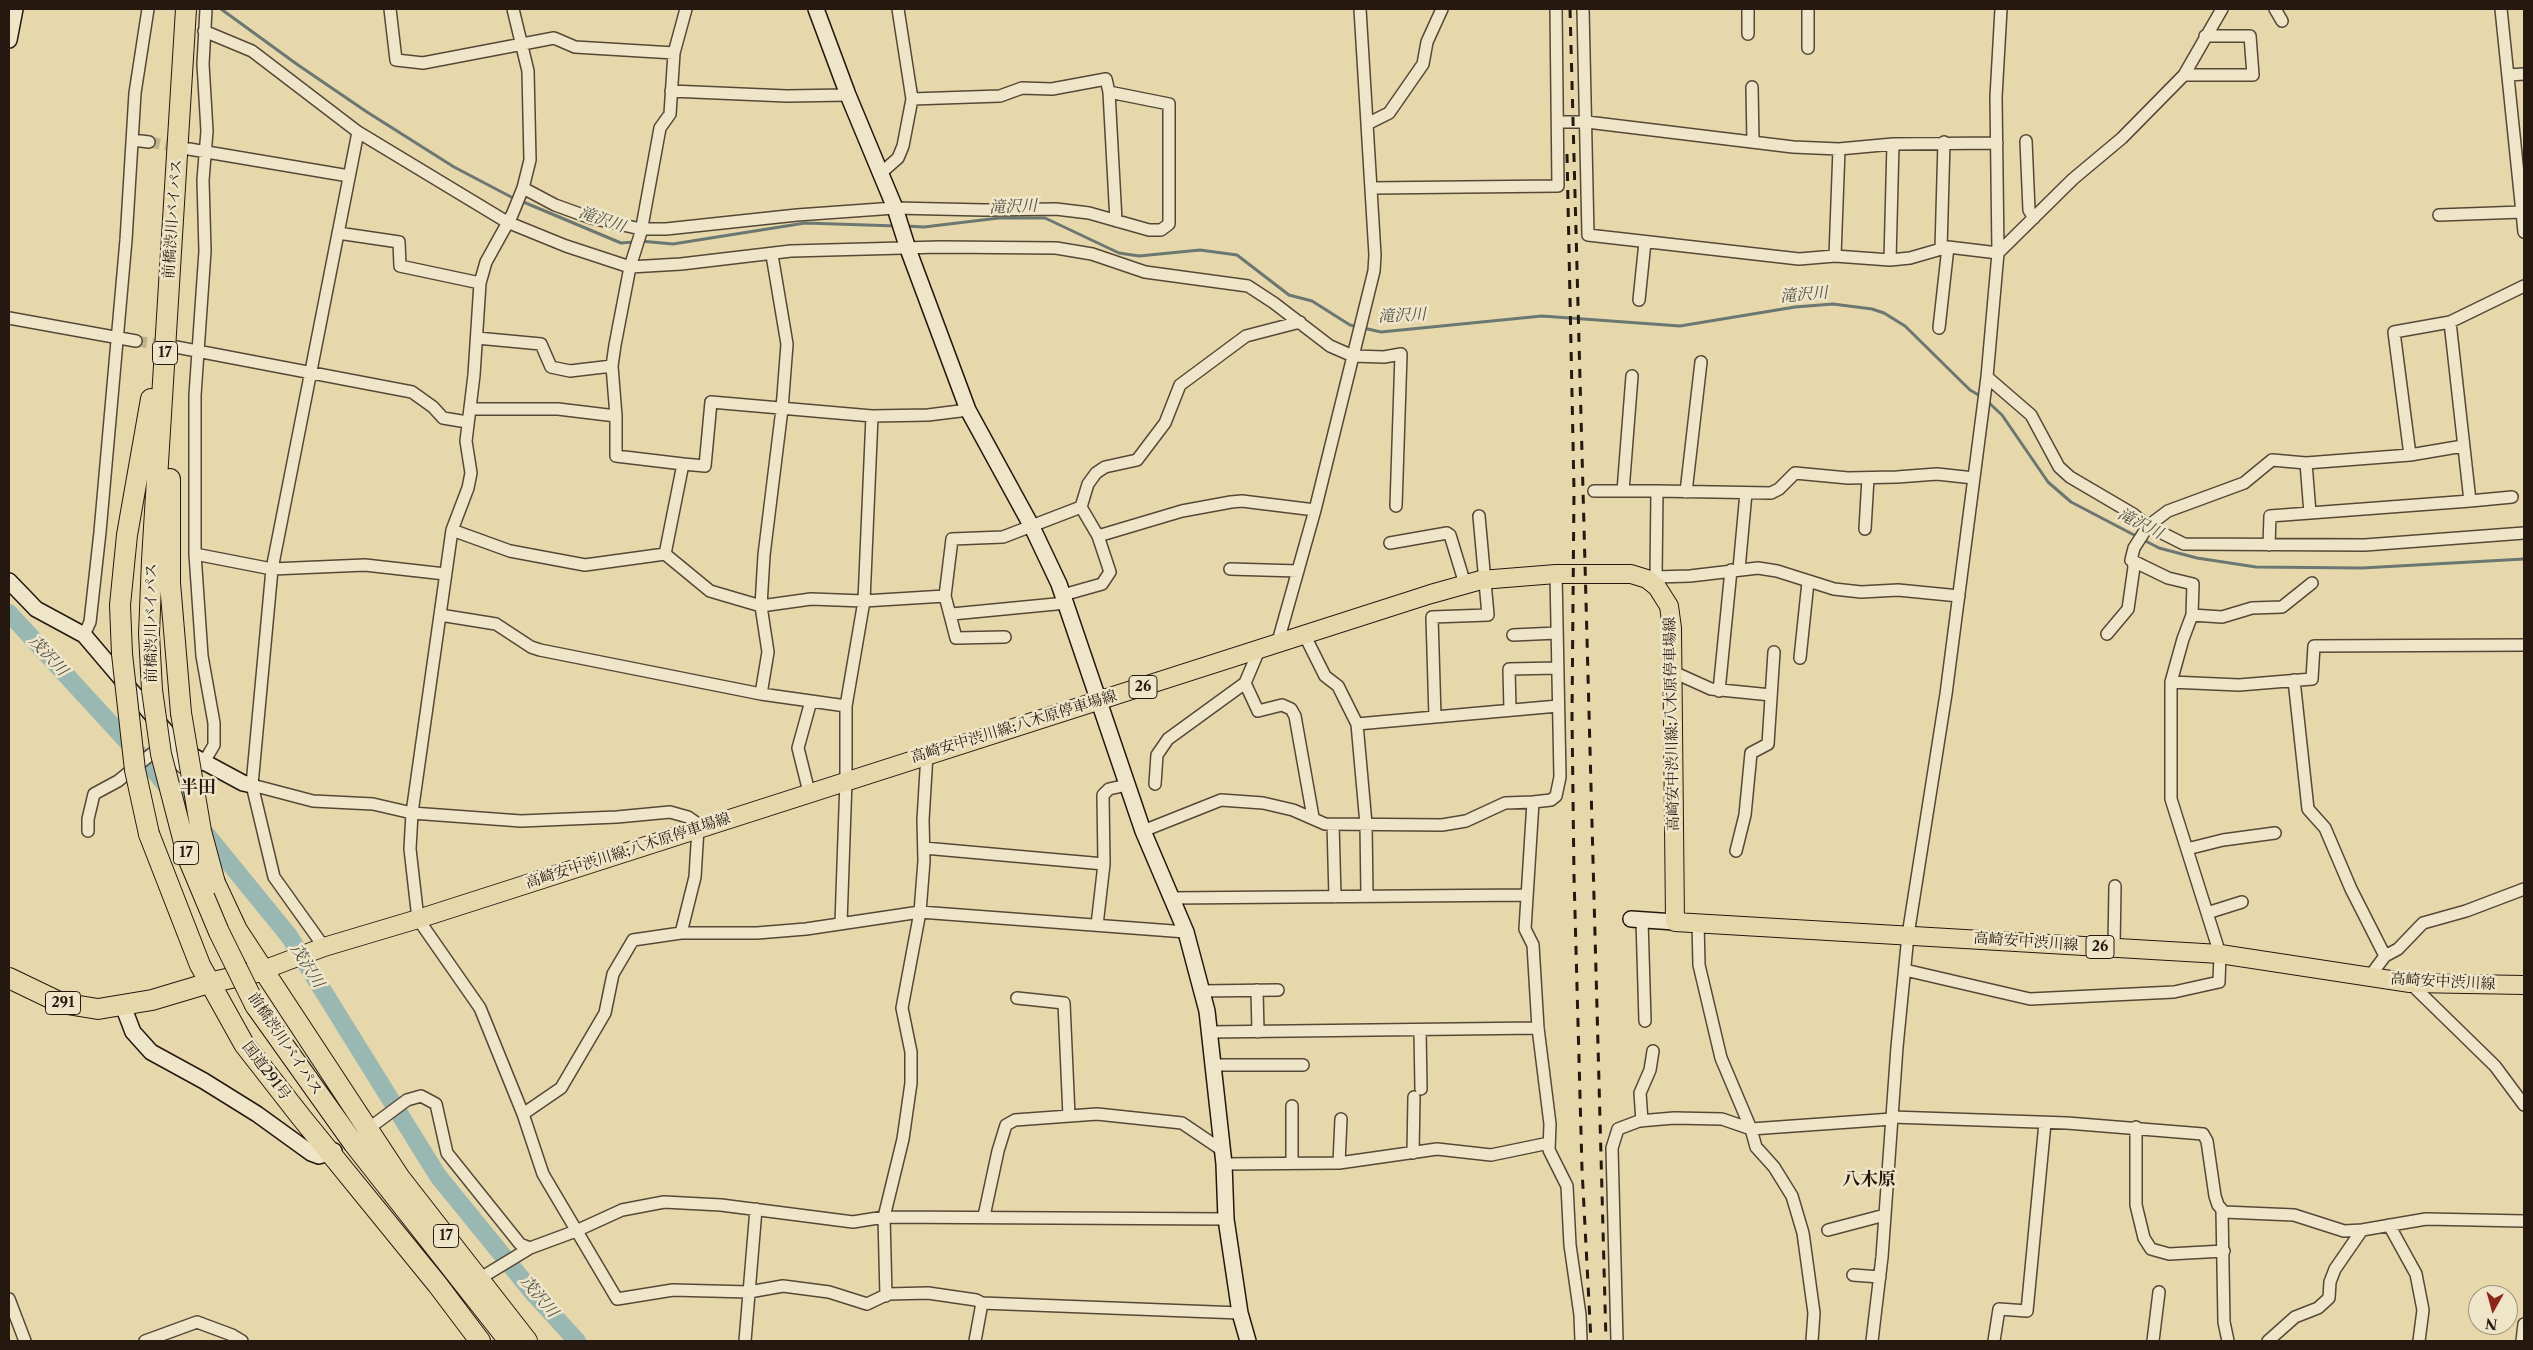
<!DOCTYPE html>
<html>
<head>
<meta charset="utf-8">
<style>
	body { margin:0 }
	#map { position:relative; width:2533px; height:1350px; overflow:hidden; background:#e7d8ac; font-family:"Libre Caslon Text",serif }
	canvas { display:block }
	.frame { position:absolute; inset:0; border:10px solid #25180f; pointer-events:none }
	.north { position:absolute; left:2468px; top:1285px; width:50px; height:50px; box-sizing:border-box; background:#efe6c9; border:1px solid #9e947f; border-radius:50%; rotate:187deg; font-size:14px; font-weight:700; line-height:20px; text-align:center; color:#25180f }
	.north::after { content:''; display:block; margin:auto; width:18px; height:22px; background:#8f2418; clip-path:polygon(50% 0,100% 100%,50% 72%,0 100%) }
</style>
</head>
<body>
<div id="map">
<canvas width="2533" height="1350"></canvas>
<div class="frame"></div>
<div class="north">N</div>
</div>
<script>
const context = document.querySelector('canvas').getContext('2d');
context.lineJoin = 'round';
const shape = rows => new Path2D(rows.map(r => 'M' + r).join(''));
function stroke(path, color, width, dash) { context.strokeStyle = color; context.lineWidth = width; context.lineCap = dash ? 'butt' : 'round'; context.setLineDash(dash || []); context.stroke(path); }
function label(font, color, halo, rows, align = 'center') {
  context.font = font + ' "Libre Caslon Text","Noto Serif JP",serif'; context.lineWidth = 5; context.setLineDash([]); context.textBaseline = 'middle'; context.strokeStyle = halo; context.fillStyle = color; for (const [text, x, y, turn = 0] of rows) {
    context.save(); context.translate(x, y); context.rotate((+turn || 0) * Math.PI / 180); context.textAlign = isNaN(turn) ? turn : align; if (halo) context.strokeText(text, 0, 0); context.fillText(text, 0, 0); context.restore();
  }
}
const stream = shape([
	[221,9,298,65,367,112,454,167,515,199],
	[521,201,621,243,634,242],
	[906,226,924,227,999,218,1045,218,1119,253,1139,256,1200,250,1237,255,1289,295,1312,301,1350,325,1381,332,1542,316,1680,326,1795,307,1833,304,1872,309,1884,313,1905,326,1970,390,1982,397],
	[640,241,673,244,805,223,897,226],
	[1987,401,2002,415,2048,482,2071,502,2159,548,2197,558,2256,567,2362,568,2524,559]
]);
const river = shape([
	[9,613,157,774,289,936,438,1176,534,1294,577,1341]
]);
const streetTunnel = shape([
	[149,142,182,148],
	[136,341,169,346]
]);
const street = shape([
	[390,9,396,60,423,63,554,38,575,47,674,53],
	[513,9,528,71,530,160,523,188,512,215,486,262,480,283,474,375,466,441,471,473,468,488,452,530,412,813,410,849,418,919,480,1008,523,1114,543,1174,617,1299,673,1290,749,1292,783,1286,829,1292,867,1304,888,1294,928,1293,976,1300,982,1303,1240,1313],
	[686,9,674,53,670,114,660,128,641,232,630,267,615,345,612,366,616,416,616,456,683,464,665,554,710,591,761,606,811,599,864,601,945,596],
	[1583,9,1588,235,1799,259,1835,256,1890,260,1910,258,1948,247,1998,253,2073,179,2122,138,2184,75,2222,9],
	[1808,9,1808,48],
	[2275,9,2282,21],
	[2501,9,2524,232],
	[204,31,252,51,358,132,507,222,566,246,630,267,681,264,791,251,940,247,1056,248,1092,254,1145,272,1248,286,1274,303,1330,346,1353,356,1384,357,1401,354,1396,506],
	[1748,34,1748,9],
	[2184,75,2253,75,2250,36,2205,36],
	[2508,75,2524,74],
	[1752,87,1753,142],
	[671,91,787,96,848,95],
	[912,99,1000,96,1022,88,1052,89,1106,79,1109,92,1116,221],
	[1558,122,1587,122,1793,147,1839,149,1893,144,1997,143],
	[1367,124,1389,113,1423,64,1427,42,1442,9],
	[133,140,149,142],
	[2026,141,2029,210,2034,218],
	[189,149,349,176],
	[881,173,898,158,903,146,912,99,898,9],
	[523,188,555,205,591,218,641,229,666,229,797,215,895,208,984,210,1056,209,1089,213,1149,230,1161,230,1169,224,1169,104,1109,92],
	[1371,188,1558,186,1556,9],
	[2439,215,2522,212],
	[338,233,399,242,400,266,480,283],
	[1941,249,1944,142],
	[1835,256,1839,149],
	[1890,260,1893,144],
	[1639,300,1645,242],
	[9,318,136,341],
	[2450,322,2470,501,2310,513,2306,463,2410,455,2463,446],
	[1939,328,1948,247],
	[477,338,541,344,551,367,570,371,612,366],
	[176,347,412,392,433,407,443,418,467,422],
	[1987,377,2031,415,2059,467,2070,477,2133,514,2148,526,2184,544,2365,545,2524,533],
	[470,409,558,409,616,416],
	[2410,455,2394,332,2450,322,2524,286],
	[683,464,705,466,711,402,872,416,928,415,968,410],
	[1594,491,1657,491],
	[1623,491,1632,376],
	[1686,492,1701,362],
	[2470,501,2512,497],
	[1081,507,1098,536,1182,511,1231,502,1242,501,1315,510],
	[1479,516,1488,615,1432,617,1435,717,1558,706],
	[1865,529,1868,478],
	[452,530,510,551,585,565,665,554],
	[1390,543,1447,533,1450,535,1465,584],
	[2269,545,2270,516,2310,513],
	[195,554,272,569,365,565,445,574],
	[1230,569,1298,571],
	[1739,569,1746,493],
	[1556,574,1560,777,1556,796,1551,800,1533,802,1525,929,1533,945,1538,1028,1550,1124,1549,1150,1567,1186,1570,1245,1580,1315,1581,1341],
	[1656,577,1657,491,1771,493,1779,489,1795,473,1848,478,1897,477,1937,474,1974,478],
	[1653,582,1656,577,1690,576,1758,568,1777,571,1834,589,1861,592,1898,590,1959,596],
	[1063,595,1102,584,1110,572,1098,536],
	[952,614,1066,603],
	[440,615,496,624,531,647,540,650,761,694,846,706,846,780,841,923],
	[2192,615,2222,617,2252,608,2282,607,2312,583],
	[2107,634,2128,609,2134,567,2133,561],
	[84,635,90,622,100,532,126,240,135,93,148,9],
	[1513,635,1557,633],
	[1305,636,1325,676,1338,686,1357,724,1366,824,1367,896],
	[1005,637,956,638,945,596,952,539,1003,537,1081,507,1088,484,1096,473,1105,467,1137,460,1165,423,1180,385,1246,336,1300,322],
	[1277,645,1315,510,1374,271,1375,255,1360,9],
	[1259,650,1245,683,1258,711,1282,705,1291,709,1295,716,1313,817],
	[1800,658,1808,582],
	[1671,671,1711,689,1771,695],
	[2294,680,2308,809,2325,828,2351,889,2385,956],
	[2171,682,2239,685,2312,679,2314,646,2524,645],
	[1719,691,1731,570],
	[761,694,768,652,761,606,764,555,782,409,787,344,772,255],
	[846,706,864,601,872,416],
	[1510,710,1509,669,1558,668],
	[1357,724,1435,717],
	[1155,784,1157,755,1168,739,1245,683],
	[252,785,313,801,373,804,412,813,521,821,617,817,670,812,688,817,698,824,698,828,695,877,681,933],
	[809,792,798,748,811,701],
	[1333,824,1335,897],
	[88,831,88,819,94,794,118,781,154,752,167,749,182,767,194,769,204,762,214,745,214,723,202,656,195,554,195,395,205,251,203,180,207,131,203,64,206,9],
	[1143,831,1221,800,1263,803,1293,810,1325,824,1442,825,1466,821,1505,803,1533,802],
	[924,848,1104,864],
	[2187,849,2223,840,2275,833],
	[1736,851,1745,815,1751,753,1768,744,1774,652],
	[1171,898,1527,895],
	[2207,913,2242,902],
	[1642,920,1645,1021],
	[1698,923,1699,965,1721,1058,1751,1129,1756,1147,1774,1167,1792,1196,1803,1233,1814,1313,1812,1341],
	[1097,925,1104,864,1103,795,1109,789,1127,785],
	[324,947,274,877,252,785,272,569,358,132],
	[2114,947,2115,886],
	[1905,970,2030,999,2174,992,2219,982,2220,954,2171,799,2171,682,2183,639,2192,615,2193,584,2168,578,2131,560,2134,548,2148,526,2168,511,2244,483,2272,460,2306,463],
	[2370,976,2385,956,2398,949,2423,923,2466,911,2524,889],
	[2410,983,2495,1066,2524,1105],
	[1257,990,1258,1032],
	[1201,991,1278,990],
	[1017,998,1064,1003,1069,1116],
	[1420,1030,1421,1089],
	[1209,1032,1538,1028],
	[1213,1065,1303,1065],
	[523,1114,561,1088,605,1013,613,974,633,940,681,933,757,933,806,929,920,912,1186,932],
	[1892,1117,2067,1123,2203,1134,2207,1141,2215,1196,2218,1205,2224,1212,2294,1215,2344,1231,2362,1230,2426,1219,2524,1221],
	[1642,1121,1640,1093,1650,1070,1653,1051],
	[2136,1127,2136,1205,2144,1238,2151,1249,2169,1254,2224,1251],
	[368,1129,407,1100,421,1096,436,1104,447,1153,520,1244,530,1248,576,1231,622,1210,664,1202,721,1205,853,1222,884,1217,1226,1219],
	[1413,1153,1414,1097],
	[1292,1163,1292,1106],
	[1339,1163,1341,1119],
	[1224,1164,1339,1163,1437,1149,1491,1155,1549,1143],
	[2222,1210,2224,1322,2228,1341],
	[984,1216,998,1151,1006,1125,1015,1120,1097,1114,1182,1123,1222,1150],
	[2389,1225,2416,1274,2423,1310,2419,1341],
	[1828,1230,1885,1215],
	[1853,1275,1880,1277],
	[479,1279,530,1248],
	[886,1296,884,1217,903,1139,911,1083,911,1052,902,1008,920,912,924,861,923,820,927,754],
	[9,1299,25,1341],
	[145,1341,197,1322,232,1335,242,1341],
	[745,1341,756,1209],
	[975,1341,982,1303],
	[1617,1341,1612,1148,1618,1129,1639,1121,1674,1118,1722,1119,1751,1129,1892,1119],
	[1872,1341,1882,1257,1897,1047,1908,935,1946,694,1987,377,1998,253,1996,97,2001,9],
	[1994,1341,1999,1309,2027,1311,2045,1123],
	[2153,1341,2159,1292],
	[2268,1341,2295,1317,2318,1308,2329,1298,2330,1282,2335,1269,2362,1230],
	[2522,1341,2524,1324]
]);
const secondary = shape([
	[816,9,848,95,895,208,908,249,968,410,1032,527,1059,584,1143,831,1186,932,1207,1011,1224,1164,1226,1219,1240,1313,1248,1341],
	[9,40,15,9],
	[9,581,36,609,84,635,169,735,193,756,243,783,252,785],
	[1631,919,1675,922],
	[123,1006,133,1032,151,1052,204,1081,257,1114,311,1153,319,1156,334,1151]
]);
const primary = shape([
	[263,970,324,947,418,919,1431,594,1481,580,1556,574,1631,574,1647,579,1657,587,1669,606,1672,628,1675,922,2220,954,2410,983,2524,985]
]);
const highway = shape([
	[170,479,170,583,181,713],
	[122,654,120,605,127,535,151,399],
	[152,690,149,634,152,560,186,9],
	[149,834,200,965,244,1044,301,1117,437,1284,480,1341],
	[215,883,237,930,400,1178,527,1341],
	[9,978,61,1003,98,1009,152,1000,209,983,257,972],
	[255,1005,354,1144,509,1341]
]);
const rail = shape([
	[1570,9,1606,1341],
	[1567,154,1574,490,1572,716,1574,876,1582,1169,1591,1341]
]);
const highwayBridge = shape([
	[122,654,135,770,149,834],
	[152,690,161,754,188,858,219,932,255,1005],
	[181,713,201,831,215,883]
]);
const shields = [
	[165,353,25],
	[1143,687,28],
	[186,853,25],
	[2100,947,28],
	[63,1003,35],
	[446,1236,25]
];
const shieldNames = [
	["17",165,353],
	["26",1143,687],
	["17",186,853],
	["26",2100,947],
	["291",63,1003],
	["17",446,1236]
];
const streetNames = [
	["前橋渋川バイパス",173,219,-86],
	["前橋渋川バイパス",152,623,-90],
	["高崎安中渋川線;八木原停車場線",1672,724,-91],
	["高崎安中渋川線;八木原停車場線",1014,727,-17],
	["高崎安中渋川線;八木原停車場線",628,851,-18],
	["高崎安中渋川線",2026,942,4],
	["高崎安中渋川線",2443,982,3],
	["前橋渋川バイパス",285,1044,56],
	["国道291号",266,1071,53]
];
const waterNames = [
	["滝沢川",1013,207,-2],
	["滝沢川",602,220,19],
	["滝沢川",1804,295,-5],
	["滝沢川",1402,316,-3],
	["滝沢川",2140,524,27],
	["茂沢川",48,656,47],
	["茂沢川",307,966,58],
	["茂沢川",539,1297,50]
];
const quarterNames = [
	["半田",198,788],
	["八木原",1869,1180]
];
stroke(stream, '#6b7871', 3);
stroke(river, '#99b8b2', 18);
stroke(streetTunnel, '#c0b28d', 11, [11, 5.5]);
stroke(street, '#564836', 14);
stroke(secondary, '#25180f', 18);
stroke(primary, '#25180f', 20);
stroke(highway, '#25180f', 22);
stroke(street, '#efe6c9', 11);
stroke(secondary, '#efe6c9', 15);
stroke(primary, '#e7d8ac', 18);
stroke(highway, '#e7d8ac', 20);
stroke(rail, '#25180f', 3, [9, 9]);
stroke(highwayBridge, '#25180f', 22, []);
stroke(highwayBridge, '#e7d8ac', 20);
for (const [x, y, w] of shields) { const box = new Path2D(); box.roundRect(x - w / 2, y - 11.5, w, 23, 4); context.fillStyle = '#efe6c9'; context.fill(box); stroke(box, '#25180f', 1); }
label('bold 14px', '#25180f', null, shieldNames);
label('15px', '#25180f', '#efe6c9', streetNames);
label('italic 16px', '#4e5048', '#efe6c9', waterNames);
label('bold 18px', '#25180f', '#efe6c9', quarterNames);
</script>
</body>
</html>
